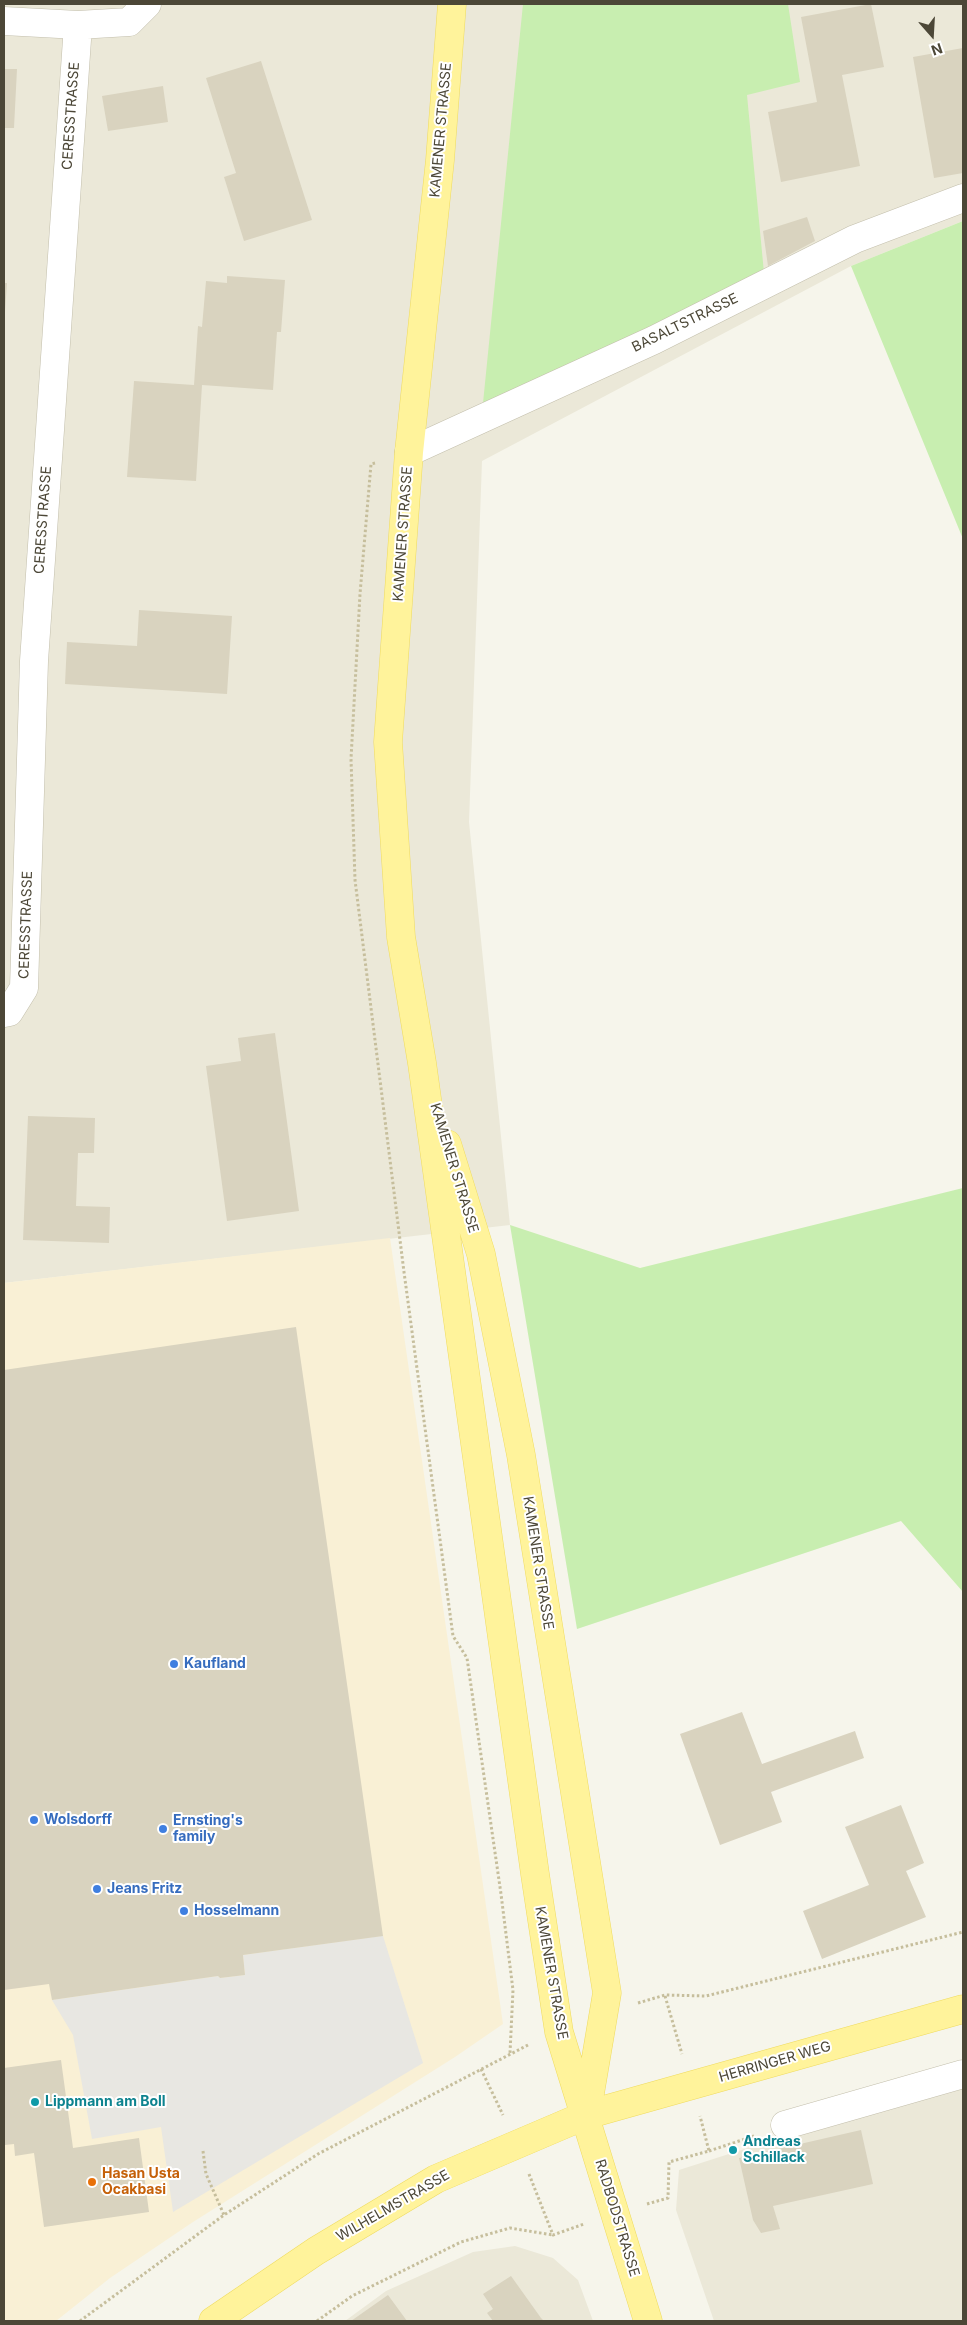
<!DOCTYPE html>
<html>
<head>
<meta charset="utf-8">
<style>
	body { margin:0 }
	#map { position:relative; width:967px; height:2325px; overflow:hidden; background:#f6f5eb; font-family:Inter,sans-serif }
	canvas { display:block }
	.frame { position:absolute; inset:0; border:5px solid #4c4737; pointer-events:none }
	.north { position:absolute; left:907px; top:10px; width:50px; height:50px; -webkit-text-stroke:4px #fff; paint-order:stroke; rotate:161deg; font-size:14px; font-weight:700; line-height:20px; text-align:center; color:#4c4737 }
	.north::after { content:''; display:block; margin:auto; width:18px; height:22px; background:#4c4737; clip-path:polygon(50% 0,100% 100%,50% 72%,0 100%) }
</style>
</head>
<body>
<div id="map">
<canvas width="967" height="2325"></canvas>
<div class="frame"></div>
<div class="north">N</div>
</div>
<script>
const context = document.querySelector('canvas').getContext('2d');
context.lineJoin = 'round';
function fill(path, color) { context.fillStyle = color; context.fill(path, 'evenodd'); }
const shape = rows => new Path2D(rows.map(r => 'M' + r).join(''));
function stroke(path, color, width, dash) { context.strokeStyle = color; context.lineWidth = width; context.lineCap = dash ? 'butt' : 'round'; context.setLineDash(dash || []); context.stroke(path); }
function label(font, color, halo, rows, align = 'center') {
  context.font = font + ' Inter,sans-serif'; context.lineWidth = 4; context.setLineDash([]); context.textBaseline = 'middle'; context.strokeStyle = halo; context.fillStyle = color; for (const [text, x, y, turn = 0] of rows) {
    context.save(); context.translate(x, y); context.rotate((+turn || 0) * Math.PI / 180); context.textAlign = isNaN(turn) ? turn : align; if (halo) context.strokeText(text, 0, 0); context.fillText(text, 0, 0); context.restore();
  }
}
const residential = shape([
	[4,4,963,4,963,221,851,266,482,461,469,822,510,1225,4,1283],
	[963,2079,963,2321,714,2321,676,2210,679,2170],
	[515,2246,553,2258,578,2280,593,2321,345,2321,386,2291,473,2252]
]);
const commercial = shape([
	[390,1238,503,2024,455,2057,193,2222,110,2278,56,2321,4,2321,4,1283]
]);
const green = shape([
	[523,4,788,4,800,82,747,95,764,273,510,401,483,403],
	[963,221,963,539,851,266],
	[963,1188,963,1592,901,1521,577,1629,510,1225,640,1268]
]);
const parking = shape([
	[381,1936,383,1936,423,2063,173,2212,161,2127,92,2139,73,2035,52,2000,218,1976,220,1978,245,1975,243,1955]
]);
const building = shape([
	[871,4,884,67,842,75,860,166,781,182,768,112,817,102,801,17],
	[963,48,963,173,934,178,913,57],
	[261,61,312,220,244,241,224,177,236,173,206,78],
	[4,69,17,69,14,128,4,128],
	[163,86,168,122,108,131,102,96],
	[807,217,815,241,768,266,763,231],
	[227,276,285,280,281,332,277,332,273,390,202,385,196,481,127,477,134,381,194,385,198,326,202,327,206,281,227,283],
	[4,283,7,283,5,312,4,312],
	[139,610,232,616,227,694,65,684,67,642,137,646],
	[275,1033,299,1211,227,1221,206,1066,241,1061,238,1038],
	[28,1116,95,1118,94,1153,78,1153,76,1206,110,1207,109,1243,23,1240],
	[296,1327,383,1936,243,1955,245,1975,220,1978,218,1976,52,2000,49,1984,4,1990,4,1370],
	[742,1712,762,1764,855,1731,864,1758,771,1792,782,1822,720,1845,680,1734],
	[901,1805,924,1863,906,1871,926,1917,822,1959,803,1911,869,1885,845,1827],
	[61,2060,73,2148,139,2138,149,2212,44,2227,34,2153,15,2156,14,2144,5,2145,4,2068],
	[861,2130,873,2184,773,2206,780,2229,761,2233,753,2220,739,2158],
	[511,2276,541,2318,544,2321,493,2321,487,2313,493,2309,483,2294],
	[388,2295,407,2321,351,2321]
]);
const path = shape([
	[375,463,371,464,360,594,351,759,355,880,404,1272,453,1636,467,1658,501,1894,513,1990,510,2053],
	[665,1996,682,2054],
	[638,2003,665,1995,706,1996,963,1932],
	[481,2069,503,2115],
	[203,2151,206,2174,224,2215],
	[709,2151,754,2136],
	[529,2174,553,2235,584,2224],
	[647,2204,668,2198,669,2162,709,2151,700,2116],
	[80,2321,224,2215,318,2154,528,2045],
	[317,2321,352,2296,461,2242,510,2228,553,2235]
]);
const minor = shape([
	[4,21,78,25,129,22,147,4],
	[409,452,654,340,855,239,963,198],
	[4,1013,9,1012,24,988,34,661,78,25],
	[785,2125,963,2074]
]);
const major = shape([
	[452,4,440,160,409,452,388,742,401,937,422,1063,535,1874,559,2032,648,2321],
	[447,1144,481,1254,521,1455,607,1993,587,2111],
	[213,2321,316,2251,436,2179,586,2115,963,2009]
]);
const markers = [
	[174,1664,5,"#3f7fe0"],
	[34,1820,5,"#3f7fe0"],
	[163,1829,5,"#3f7fe0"],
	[97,1889,5,"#3f7fe0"],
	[184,1911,5,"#3f7fe0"],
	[35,2102,5,"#0f9aa8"],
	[733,2150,5,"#0f9aa8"],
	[92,2182,5,"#e8710a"]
];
const streetNames = [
	["CERESSTRASSE",71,116,-86],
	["KAMENER STRASSE",441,130,-85],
	["BASALTSTRASSE",685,323,-26],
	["CERESSTRASSE",43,520,-86],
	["KAMENER STRASSE",403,534,-86],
	["CERESSTRASSE",26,925,-88],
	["KAMENER STRASSE",454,1168,73],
	["KAMENER STRASSE",538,1563,81],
	["KAMENER STRASSE",551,1973,80],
	["HERRINGER WEG",775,2062,-16],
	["WILHELMSTRASSE",393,2206,-30],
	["RADBODSTRASSE",617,2218,73]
];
const shopNames = [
	["Kaufland",184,1664],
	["Wolsdorff",44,1820],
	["Ernsting's",173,1821],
	["family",173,1837],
	["Jeans Fritz",107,1889],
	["Hosselmann",194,1911]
];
const cultureNames = [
	["Lippmann am Boll",45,2102],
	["Andreas",743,2142],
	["Schillack",743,2158]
];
const foodNames = [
	["Hasan Usta",102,2174],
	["Ocakbasi",102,2190]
];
fill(residential, '#ebe8d8');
fill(commercial, '#f9f0d5');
fill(green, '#c8eeb0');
fill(parking, '#e8e7e2');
fill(building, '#d9d3bf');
stroke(minor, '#c3bfac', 29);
stroke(major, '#efdb60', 29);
stroke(path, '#c6be9c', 3, [2.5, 2.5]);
stroke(minor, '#fff', 28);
stroke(major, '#fff39b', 28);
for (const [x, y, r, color] of markers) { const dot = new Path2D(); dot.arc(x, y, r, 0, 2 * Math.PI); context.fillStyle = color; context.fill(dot); stroke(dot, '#fff', 2); }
label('14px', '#4c4737', '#fff', streetNames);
label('bold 14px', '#366cbe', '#fff', shopNames, 'left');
label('bold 14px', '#0d838f', '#fff', cultureNames, 'left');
label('bold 14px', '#c56008', '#fff', foodNames, 'left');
</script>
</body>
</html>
